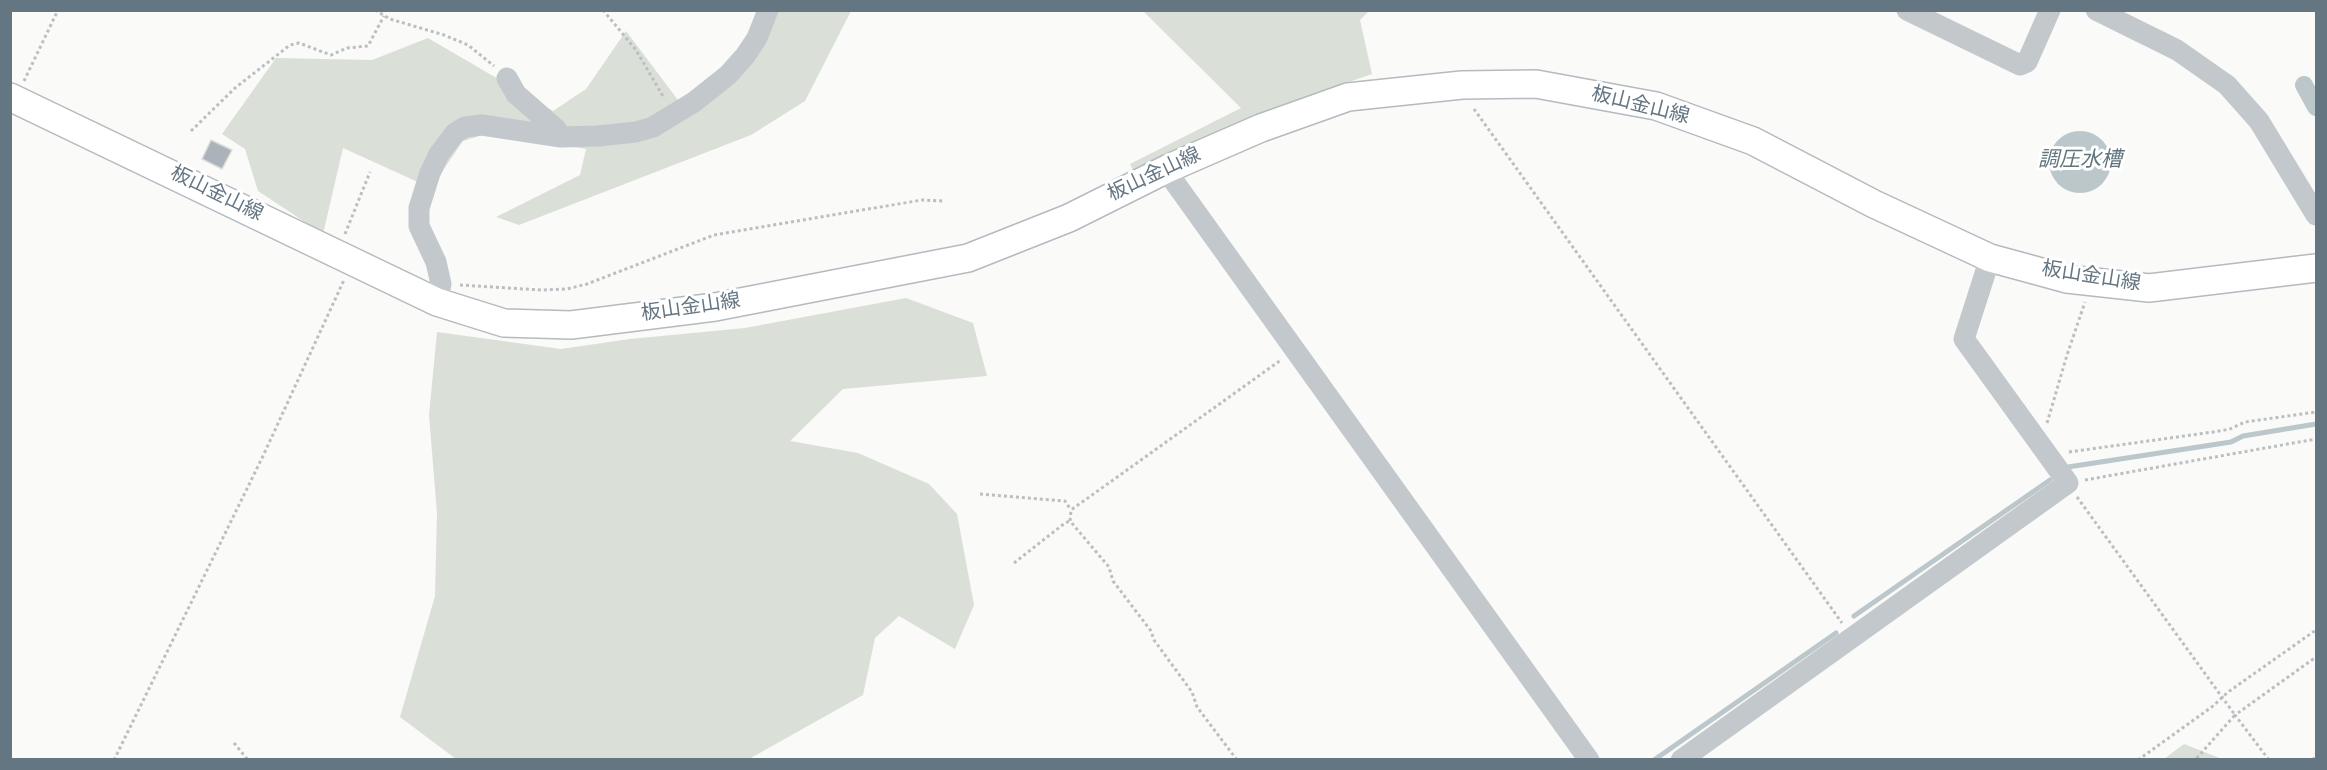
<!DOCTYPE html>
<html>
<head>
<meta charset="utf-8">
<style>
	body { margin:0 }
	#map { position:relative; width:2327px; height:770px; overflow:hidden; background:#fafaf8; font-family:Overpass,sans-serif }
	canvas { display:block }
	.frame { position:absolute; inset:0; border:12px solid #657683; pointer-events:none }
</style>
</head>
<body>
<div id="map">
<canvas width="2327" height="770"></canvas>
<div class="frame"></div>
</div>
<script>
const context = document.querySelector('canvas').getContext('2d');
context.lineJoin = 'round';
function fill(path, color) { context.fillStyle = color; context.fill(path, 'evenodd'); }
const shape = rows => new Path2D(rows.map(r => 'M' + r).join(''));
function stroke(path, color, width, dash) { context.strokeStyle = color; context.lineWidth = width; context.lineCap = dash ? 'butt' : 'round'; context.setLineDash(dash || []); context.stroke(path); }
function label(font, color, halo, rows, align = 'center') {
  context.font = font + ' Overpass,"Noto Sans JP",sans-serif'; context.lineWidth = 6; context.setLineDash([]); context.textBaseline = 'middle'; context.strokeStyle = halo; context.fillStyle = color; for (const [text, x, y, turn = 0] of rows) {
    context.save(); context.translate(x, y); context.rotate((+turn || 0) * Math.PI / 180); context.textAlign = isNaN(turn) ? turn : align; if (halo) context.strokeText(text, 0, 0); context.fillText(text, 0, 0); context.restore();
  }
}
const green = shape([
	[774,11,851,11,805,101,751,135,519,225,496,217,580,175,586,149,489,133,463,141,431,188,343,148,323,234,258,191,245,149,222,134,276,58,372,60,428,38,553,111,586,89,626,31,687,112],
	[1143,11,1369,11,1360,20,1372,74,1273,108,1134,172,1130,164,1241,108],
	[906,298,973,323,987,376,843,389,790,441,858,453,929,484,957,514,974,605,955,649,899,616,875,638,863,695,749,759,456,759,400,717,435,596,437,513,429,415,437,332,561,349,630,339,745,328],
	[2184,744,2222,759,2164,759]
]);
const water = shape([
	'2049 162a31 31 0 1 1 62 0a31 31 0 1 1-62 0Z'
]);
const stream = shape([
	[2068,467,2231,442,2243,436,2316,424],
	[1854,616,2050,480],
	[1654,760,1836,633]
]);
const canal = shape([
	[2304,85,2316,107]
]);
const building = shape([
	[211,140,232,150,222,169,202,159,211,140]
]);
const path = shape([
	[375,10,390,19,444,35,468,45,494,66],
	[603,10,636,50,664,98],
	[24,81,58,10],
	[1474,109,1842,623],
	[191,131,235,88,290,45,299,43,331,55,347,48,368,46,384,16],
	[345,234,370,172],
	[460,285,541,290,567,289,587,284,714,235,922,200,943,201],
	[2047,423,2067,355,2085,302],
	[2069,452,2213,432,2230,429,2245,422,2316,412],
	[2085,480,2316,439],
	[980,494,1065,501,1071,510],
	[2077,497,2235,715,2195,760],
	[1014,563,1065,523,1070,521],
	[234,743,248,760],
	[114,760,263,456,344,280],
	[1237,760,1197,707,1192,692,1154,640,1151,631,1113,581,1109,567,1070,521,1071,510,1281,360],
	[2138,760,2213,706,2228,692,2316,630],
	[2269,760,2235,715,2316,657],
	[2313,760,2316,754]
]);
const minor = shape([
	[1907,10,2020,65,2027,62,2050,10],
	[2096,10,2177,50,2227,85,2259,121,2316,215],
	[507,78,516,94,556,129,561,137],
	[1169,168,1173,180,1589,760],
	[437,302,441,284,436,262,419,226,419,208,430,173,439,154,455,133,465,127,482,125,561,137,598,136,636,132,653,127,694,102,728,75,745,56,757,38,768,10],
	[1681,760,2068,483,1964,339,1990,258]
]);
const major = shape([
	[10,97,437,302,504,323,571,325,715,307,968,258,1069,218,1169,168,1261,128,1348,97,1462,85,1536,84,1656,106,1753,141,1874,204,1990,258,2067,279,2149,288,2316,268]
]);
const streetNames = [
	["板山金山線",1640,107,14],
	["板山金山線",1155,176,-25],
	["板山金山線",216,195,26],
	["板山金山線",2091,278,9],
	["板山金山線",691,309,-8]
];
const waterNames = [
	["調圧水槽",2080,162]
];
fill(green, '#dadfd7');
fill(water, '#bbc7cb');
stroke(stream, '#bbc7cb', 5);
stroke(canal, '#bbc7cb', 18);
fill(building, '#aab3b9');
stroke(building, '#dcdcda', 1.5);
stroke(major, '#b5babe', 30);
stroke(path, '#bbbfc2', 3, [3, 3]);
stroke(minor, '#c3c8cc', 21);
stroke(major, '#fff', 27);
label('20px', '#657683', '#fff', streetNames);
label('italic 21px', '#60757c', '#fff', waterNames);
</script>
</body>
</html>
